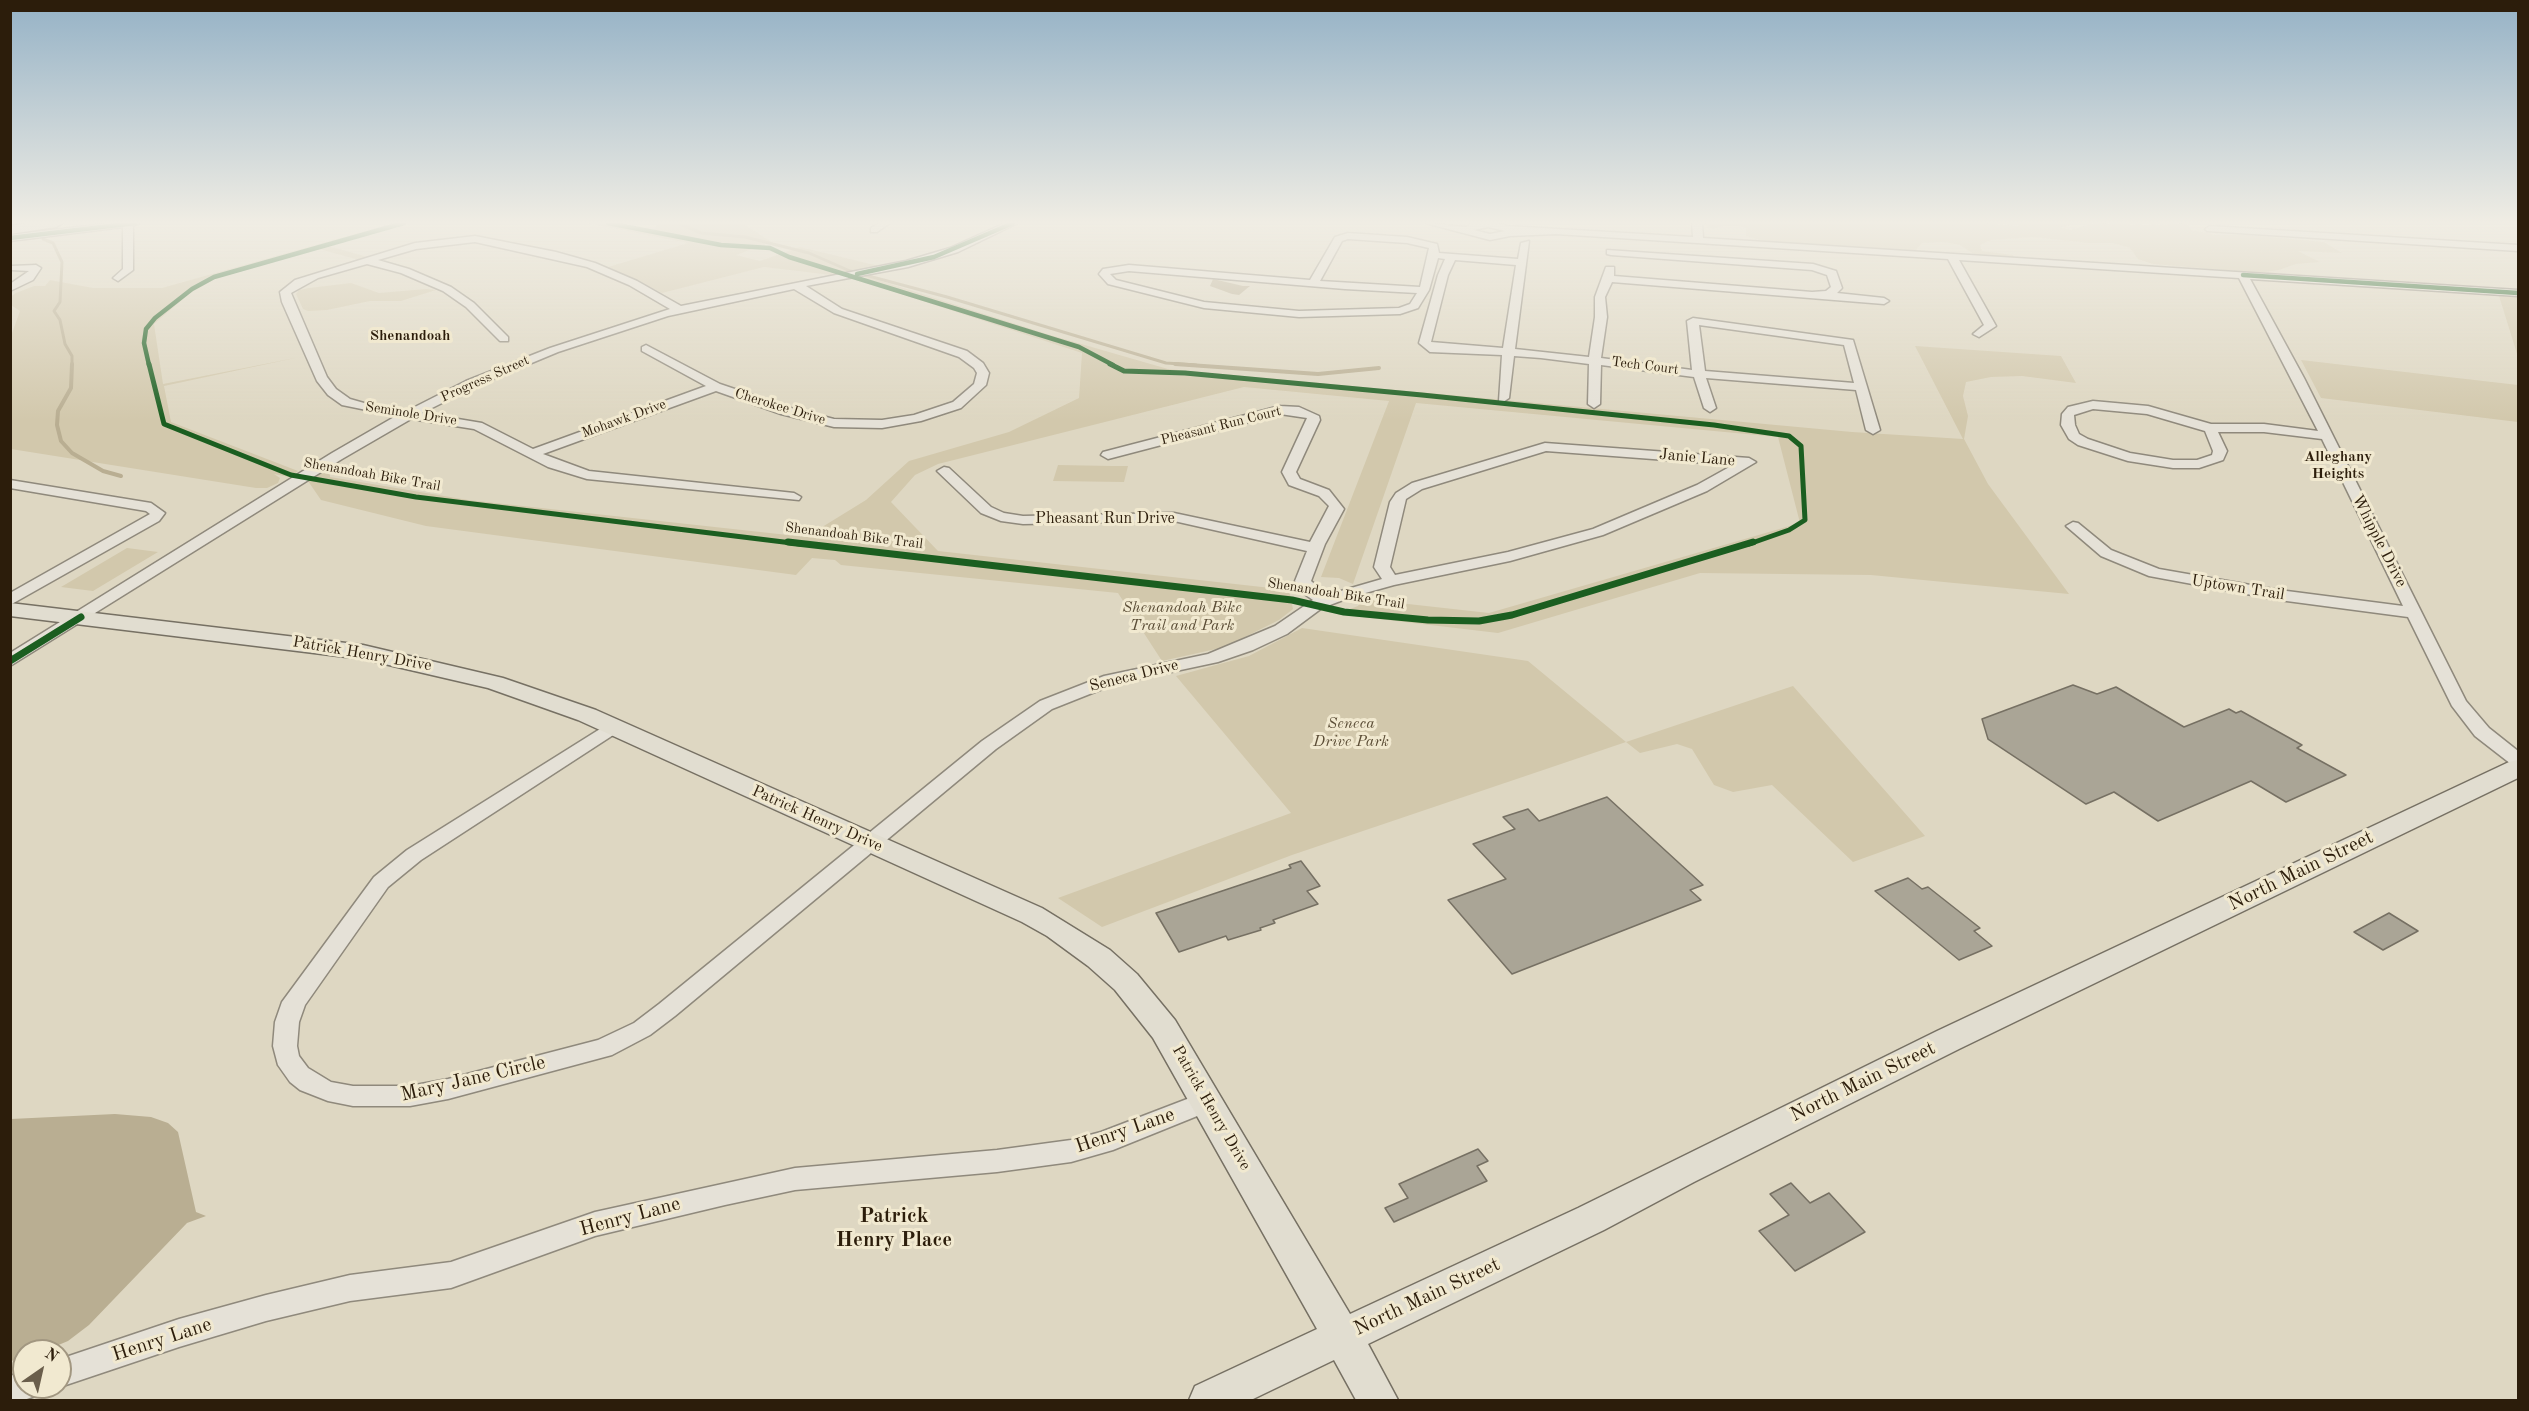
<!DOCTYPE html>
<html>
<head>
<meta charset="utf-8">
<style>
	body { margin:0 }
	#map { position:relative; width:2529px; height:1411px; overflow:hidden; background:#ded7c2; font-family:"Old Standard TT",serif }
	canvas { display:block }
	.frame { position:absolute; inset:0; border:12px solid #2c1d0b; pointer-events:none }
	.north { position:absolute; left:12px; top:1339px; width:60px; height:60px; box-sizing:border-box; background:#f1e9d0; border:2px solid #a29781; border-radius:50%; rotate:34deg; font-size:16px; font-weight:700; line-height:24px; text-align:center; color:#2c1d0b }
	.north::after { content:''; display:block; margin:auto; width:21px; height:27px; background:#6a5e4b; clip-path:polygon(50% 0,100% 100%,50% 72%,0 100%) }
</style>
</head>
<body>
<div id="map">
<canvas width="2529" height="1411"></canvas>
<div class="frame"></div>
<div class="north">N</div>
</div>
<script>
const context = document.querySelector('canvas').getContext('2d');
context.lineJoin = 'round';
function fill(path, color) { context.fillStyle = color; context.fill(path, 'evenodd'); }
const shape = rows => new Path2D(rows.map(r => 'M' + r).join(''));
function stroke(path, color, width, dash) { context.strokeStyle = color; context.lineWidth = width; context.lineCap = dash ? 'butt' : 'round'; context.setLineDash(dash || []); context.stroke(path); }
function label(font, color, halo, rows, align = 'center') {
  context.font = font + ' "Old Standard TT",serif'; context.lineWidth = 6; context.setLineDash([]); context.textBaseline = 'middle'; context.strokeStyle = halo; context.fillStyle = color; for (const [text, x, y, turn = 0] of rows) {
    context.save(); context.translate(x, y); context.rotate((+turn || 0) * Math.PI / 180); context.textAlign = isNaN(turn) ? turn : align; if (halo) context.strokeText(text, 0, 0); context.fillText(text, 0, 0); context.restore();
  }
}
const green = shape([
	[393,223,411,223,328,246,368,257,359,260,319,249,215,279,190,293,154,324,163,384,300,357,164,386,171,422,298,471,290,477,274,474,280,478,278,483,267,488,256,488,11,449,11,336,20,311,11,305,10,297,16,293,34,286,45,286,50,280,93,288,162,288],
	[586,223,619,223,653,230,659,223,742,223,772,242,736,255,760,261,800,247,883,267,831,275,764,267,662,293,608,267,688,243],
	[1705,223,1984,223,2019,226,2018,223,2070,223,2072,225,2061,227,2070,230,2094,223,2154,225,2186,223,2192,230,2217,235,2250,235,2324,242,2342,253,2298,251,2320,262,2296,264,2279,270,2258,273,2153,264,2138,259,2130,248,2113,243,2089,243,2033,237,1991,240,1980,245,1982,251,2013,255,2014,258,2009,258,1975,255,1960,245,1944,242,1922,243,1915,251,1763,241,1746,236,1746,229,1739,226,1723,226,1713,229,1708,228],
	[869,277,1050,335,1168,369,1852,432,1963,439,1915,346,2061,356,2076,383,2022,376,1991,377,1966,382,1963,396,1968,416,1964,439,1988,484,2069,594,1871,575,1700,573,1498,633,1337,614,1358,606,1363,599,1489,613,1800,523,1778,437,1416,403,1353,584,1339,578,1321,577,1389,401,1244,387,938,464,915,475,891,502,938,551,1289,590,1293,609,1279,620,1225,647,1162,661,1118,593,841,565,835,560,812,558,796,575,426,526,321,500,308,481,330,468,330,477,468,500,806,537,866,500,909,461,1009,432,1079,398,1082,353,855,279],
	[351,283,379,293,426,289,436,290,401,301,370,301,327,310,308,311,303,309,296,294,299,290,309,288],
	[2499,296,2518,297,2518,357],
	[2301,360,2518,385,2518,422,2321,398],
	[1058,465,1112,466,1128,466,1124,482,1053,481],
	[127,548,158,552,93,591,61,587],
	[1302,628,1528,661,1626,742,1793,686,1925,836,1853,862,1772,785,1733,792,1714,785,1692,749,1677,744,1640,753,1626,742,1292,855,1102,927,1058,898,1291,813,1176,676,1249,656]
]);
const water = shape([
	[1213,279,1243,286,1250,286,1239,295,1232,294,1210,286],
	[115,1114,151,1117,168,1123,178,1132,196,1212,206,1216,187,1223,89,1325,68,1341,44,1351,24,1351,24,1357,11,1361,11,1119]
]);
const streamFar1 = shape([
	[678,223,701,233,745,237,809,253,850,271,947,297,1166,363,1196,365],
	[43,239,53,243,62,262,60,302,54,311,60,320,65,344,72,356,72,365]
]);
const stream = shape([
	[72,364,71,388,58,411,57,425,61,441,72,453,103,471,121,476],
	[1175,364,1318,374,1379,368]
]);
const building = shape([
	[2073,685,2097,694,2116,687,2184,727,2229,709,2236,713,2241,711,2302,745,2297,748,2346,775,2286,802,2251,781,2158,821,2114,792,2086,804,1988,739,1982,719,2073,685],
	[1607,797,1703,885,1690,890,1701,900,1512,974,1448,900,1506,879,1473,844,1515,829,1503,817,1528,809,1539,821,1607,797],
	[1301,861,1320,886,1307,891,1318,904,1273,920,1275,923,1260,928,1261,930,1228,940,1226,936,1179,952,1156,913,1291,868,1289,865,1301,861],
	[1908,878,1922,889,1928,887,1980,928,1974,931,1992,946,1959,960,1875,891,1908,878],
	[2389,913,2418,931,2383,950,2354,932,2389,913],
	[1478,1149,1488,1161,1477,1166,1487,1181,1394,1222,1385,1208,1408,1198,1399,1184,1478,1149],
	[1791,1183,1810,1203,1829,1193,1865,1232,1795,1271,1759,1231,1789,1215,1770,1194,1791,1183]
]);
const minor = shape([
	[112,223,140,223,133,226,133,270,118,281,113,278,123,269,123,227,10,241,10,235,112,223],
	[879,223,890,223,877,232,871,232,871,228,879,223],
	[1005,223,1018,223,958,252,908,267,806,286,842,309,967,351,983,363,989,373,986,385,961,408,921,421,882,428,834,427,781,414,716,391,543,454,589,471,794,493,801,497,799,500,587,479,548,467,474,429,411,419,342,459,10,666,10,653,332,453,396,416,342,405,328,395,317,381,282,302,280,292,295,280,415,243,475,236,556,252,595,263,637,281,681,306,906,261,950,248,1005,223],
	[475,242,587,267,629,285,670,309,550,348,466,381,407,411,364,403,350,399,336,389,327,377,291,293,318,278,367,264,401,273,443,291,466,307,500,341,508,341,508,337,474,303,451,287,409,269,378,260,416,249,475,242],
	[794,289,834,313,959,357,974,368,977,373,974,384,953,402,914,415,882,420,834,419,791,408,720,384,646,345,642,347,642,351,706,386,533,449,482,423,422,413,474,387,558,352,668,316,794,289],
	[1425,223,1466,227,1472,223,1495,223,1508,226,1693,237,1692,223,1702,223,1703,238,2518,290,2518,296,2250,279,2304,378,2466,701,2489,728,2518,751,2518,766,2511,764,2475,736,2452,706,2408,617,2279,600,2149,576,2101,556,2066,526,2073,522,2078,523,2111,550,2159,569,2279,590,2403,606,2322,439,2264,432,2218,432,2227,451,2223,460,2199,468,2173,468,2128,461,2078,445,2069,439,2061,425,2062,414,2068,407,2093,401,2148,406,2211,424,2264,424,2318,431,2239,278,1959,260,1996,326,1979,337,1973,334,1984,325,1948,259,1556,234,1510,236,1490,240,1425,223],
	[1488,227,1505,231,1490,234,1474,230,1488,227],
	[2093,409,2147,414,2205,431,2213,451,2212,455,2197,460,2173,460,2130,453,2088,439,2079,434,2075,425,2074,415,2093,409],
	[2210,226,2518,245,2518,251,2207,231,2205,229,2210,226],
	[1348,233,1407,237,1437,244,1439,253,1518,259,1521,243,1529,241,1515,349,1589,357,1595,317,1595,297,1606,267,1614,267,1614,276,1812,292,1826,291,1831,287,1827,275,1812,270,1611,255,1607,254,1607,250,1813,264,1836,271,1842,288,1837,293,1884,298,1889,301,1884,304,1612,282,1605,297,1607,317,1601,358,1692,370,1687,321,1693,318,1853,340,1880,430,1873,434,1866,430,1856,390,1706,378,1716,408,1710,412,1704,408,1694,377,1601,365,1600,404,1594,408,1588,404,1589,364,1541,358,1514,356,1509,398,1503,402,1499,401,1502,355,1430,352,1419,343,1438,275,1445,259,1438,258,1429,290,1418,308,1400,314,1299,317,1204,308,1108,284,1099,274,1103,269,1129,265,1310,280,1335,237,1348,233],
	[1348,239,1407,243,1429,248,1420,287,1320,281,1342,241,1348,239],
	[1455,260,1516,265,1503,348,1431,342,1448,275,1455,260],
	[1129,271,1345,289,1417,293,1410,304,1399,308,1299,311,1204,302,1116,280,1110,274,1129,271],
	[1699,325,1844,345,1854,383,1705,371,1699,325],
	[36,265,41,268,33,280,10,291,10,284,29,271,11,270,11,266,36,265],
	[1280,406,1299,407,1319,416,1320,420,1296,472,1300,479,1329,490,1344,509,1325,544,1311,581,1327,595,1382,579,1374,567,1390,502,1396,493,1412,483,1545,443,1749,458,1756,462,1707,491,1603,535,1510,561,1394,585,1351,597,1322,608,1287,634,1253,650,1218,662,1115,684,1052,709,996,749,675,1016,650,1035,612,1055,448,1099,410,1106,353,1106,328,1101,300,1090,290,1082,278,1065,273,1046,275,1022,282,1002,374,877,407,850,608,724,622,724,624,728,421,860,388,887,305,1005,299,1022,297,1046,299,1056,308,1068,331,1082,353,1086,410,1086,448,1079,598,1040,634,1023,659,1004,982,741,1040,701,1104,676,1208,654,1275,626,1313,600,1303,593,1295,581,1307,551,1174,521,1023,524,1001,521,981,513,937,471,944,467,949,468,991,507,1004,513,1023,516,1174,513,1310,542,1329,506,1319,496,1289,485,1282,472,1307,418,1280,414,1108,459,1101,455,1103,452,1280,406],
	[1546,451,1733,465,1697,485,1593,529,1508,552,1395,575,1390,567,1406,499,1422,489,1546,451],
	[10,480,151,503,165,513,159,521,10,605,10,593,150,514,146,511,10,488,10,480],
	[1208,1091,1217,1094,1220,1101,1217,1108,1113,1150,1071,1162,997,1172,795,1190,725,1205,595,1236,451,1288,350,1301,266,1321,179,1347,60,1387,59,1387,60,1359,179,1319,266,1295,350,1275,451,1262,595,1212,795,1168,997,1150,1071,1140,1101,1132,1208,1091],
	[24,1371,24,1387,39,1387,35,1396,24,1400,10,1400,10,1376,24,1371]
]);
const major = shape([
	[10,603,363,645,503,678,596,710,1042,908,1110,950,1137,974,1175,1020,1350,1314,1578,1208,1937,1031,2509,762,2518,760,2518,778,1959,1049,1694,1182,1604,1230,1368,1344,1398,1400,1356,1400,1334,1360,1251,1400,1189,1400,1195,1386,1317,1329,1153,1038,1115,990,1088,966,1047,936,1022,922,578,720,488,688,363,659,10,616,10,603]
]);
const highway = shape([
	[28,223,63,223,56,227,10,234,10,226,28,223]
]);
const cyclewayFar2 = shape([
	[608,223,721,245,770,248,789,257,1079,347,1113,365],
	[10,238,135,223],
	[857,274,934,257,1013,223],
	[2243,275,2518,293],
	[149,365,144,343,146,329,155,318,192,289,214,277,404,223]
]);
const cyclewayFar1 = shape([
	[149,364,164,424,291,475,416,497,800,544],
	[1110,364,1124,371,1185,373,1422,395,1714,425,1789,436,1801,446,1805,520,1789,530,1749,544]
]);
const cycleway = shape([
	[788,542,1292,600,1344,612,1428,620,1479,621,1512,615,1753,542],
	[10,661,81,617]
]);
const farStreetnames = [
	["Tech Court",1645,366,7],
	["Progress Street",485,379,-24],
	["Cherokee Drive",780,407,17],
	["Seminole Drive",411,414,9],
	["Mohawk Drive",624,419,-20],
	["Pheasant Run Court",1221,426,-14],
	["Shenandoah Bike Trail",372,475,10],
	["Shenandoah Bike Trail",854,536,7],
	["Shenandoah Bike Trail",1336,594,9]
];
const farNeighbourhoodnames = [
	["Shenandoah",410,336],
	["Alleghany",2338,457],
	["Heights",2338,474]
];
const streetNames = [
	["Janie Lane",1697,458,5],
	["Pheasant Run Drive",1105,519],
	["Whipple Drive",2379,541,63],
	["Uptown Trail",2238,588,9],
	["Patrick Henry Drive",362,654,10],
	["Seneca Drive",1134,676,-14],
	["Patrick Henry Drive",817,819,24],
	["Patrick Henry Drive",1211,1108,60]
];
const parkNames = [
	["Shenandoah Bike",1182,608],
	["Trail and Park",1182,626],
	["Seneca",1351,724],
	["Drive Park",1351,742]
];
const nearStreetnames = [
	["North Main Street",2301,871,-26],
	["Mary Jane Circle",473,1079,-13],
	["North Main Street",1863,1082,-26],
	["Henry Lane",1125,1131,-19],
	["Henry Lane",630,1217,-15],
	["North Main Street",1427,1297,-25],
	["Henry Lane",162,1340,-18]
];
const nearNeighbourhoodnames = [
	["Patrick",894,1216],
	["Henry Place",894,1240]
];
fill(green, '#d2c8ac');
fill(water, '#b9ae92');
stroke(streamFar1, '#b9ae92', 3);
stroke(stream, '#b9ae92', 4);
fill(building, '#aaa596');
stroke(building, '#767063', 1.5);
stroke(minor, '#8f897c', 3);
stroke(major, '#767063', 3);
stroke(highway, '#767063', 3);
fill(minor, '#e5e1d7');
fill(major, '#e1ddd0');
fill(highway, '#e1ddd0');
stroke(cyclewayFar2, '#1b5e20', 4.5);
stroke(cyclewayFar1, '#1b5e20', 5);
stroke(cycleway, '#1b5e20', 7);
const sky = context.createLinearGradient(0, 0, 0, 420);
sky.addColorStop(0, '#95b2c6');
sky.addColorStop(0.53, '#f0ede4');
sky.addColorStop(1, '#f0ede400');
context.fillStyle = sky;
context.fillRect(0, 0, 2529, 420);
label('14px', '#2c1d0b', '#f1e9d0', farStreetnames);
label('bold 15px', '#2c1d0b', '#f1e9d0', farNeighbourhoodnames);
label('16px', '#2c1d0b', '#f1e9d0', streetNames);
label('italic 16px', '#5b4d36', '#f1e9d0', parkNames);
label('20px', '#2c1d0b', '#f1e9d0', nearStreetnames);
label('bold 21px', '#2c1d0b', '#f1e9d0', nearNeighbourhoodnames);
</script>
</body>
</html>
